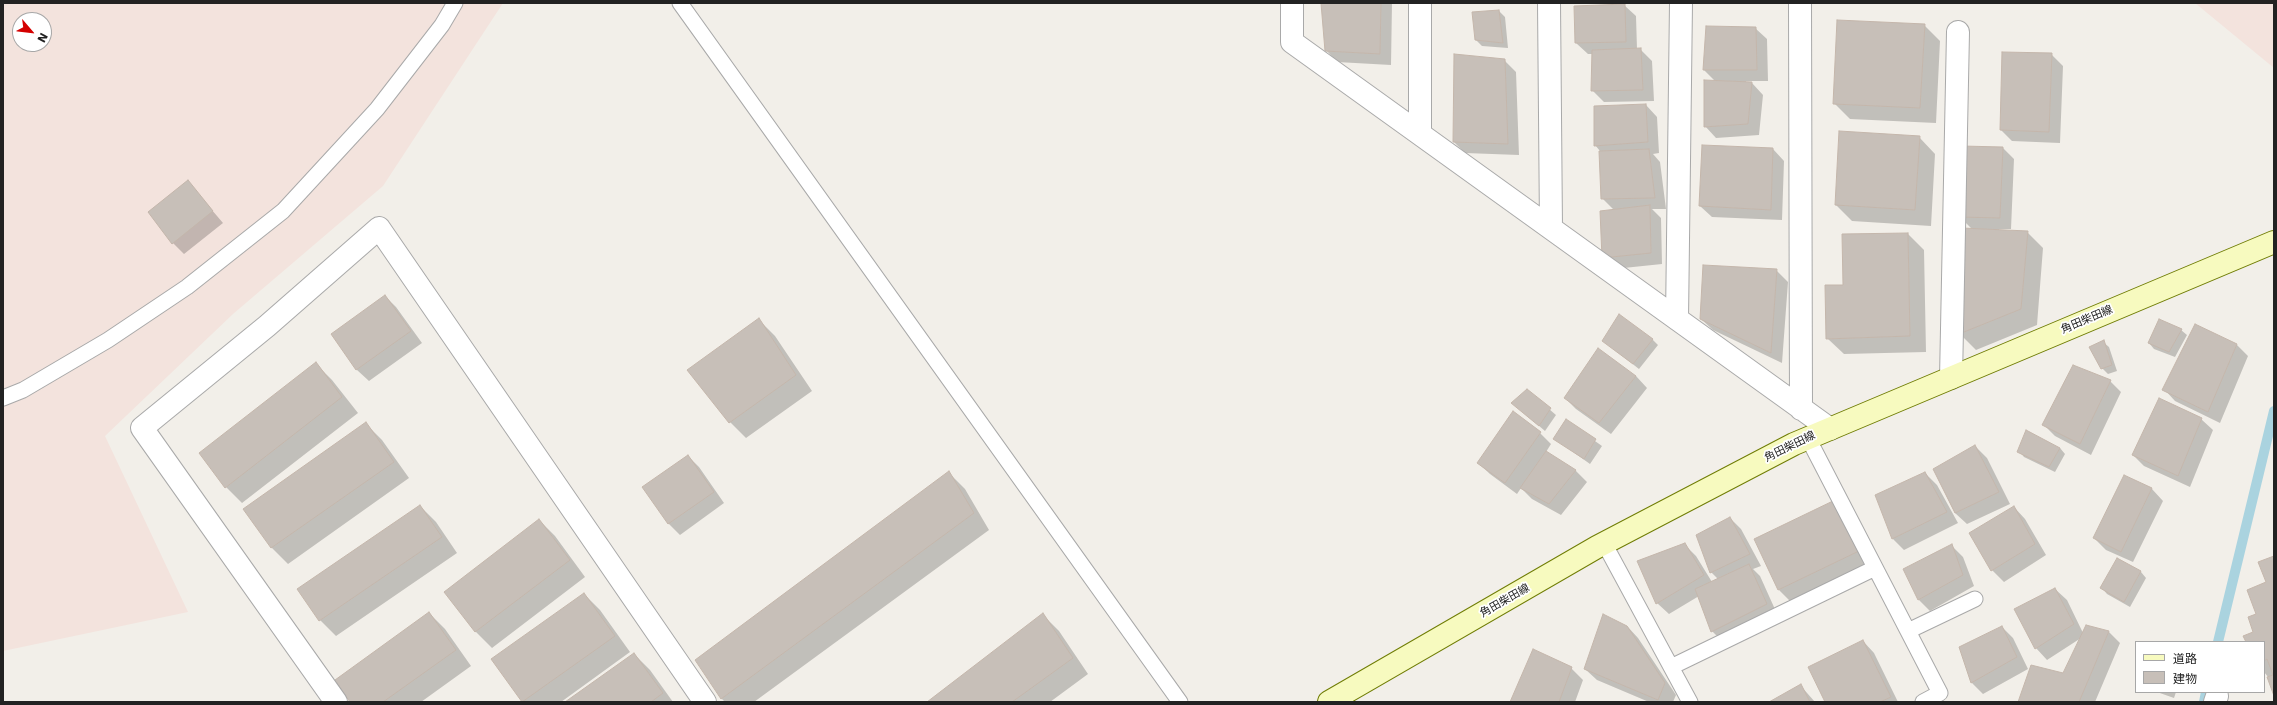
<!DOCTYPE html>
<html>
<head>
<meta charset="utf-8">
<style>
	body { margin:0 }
	#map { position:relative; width:2277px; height:705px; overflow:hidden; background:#f2efe9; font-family:"DejaVu Sans","Noto Sans JP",sans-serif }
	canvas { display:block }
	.frame { position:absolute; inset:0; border:4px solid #222; pointer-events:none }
	.legend { position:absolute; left:2135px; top:641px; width:130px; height:52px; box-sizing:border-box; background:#fff; border:1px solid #a7a7a7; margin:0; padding:5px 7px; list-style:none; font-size:12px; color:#222 }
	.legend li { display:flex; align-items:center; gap:8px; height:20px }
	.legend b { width:20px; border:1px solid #a7a7a7 }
	.north { position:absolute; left:12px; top:12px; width:40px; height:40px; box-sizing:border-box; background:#fff; border:1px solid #a7a7a7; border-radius:50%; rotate:118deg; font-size:11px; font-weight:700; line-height:16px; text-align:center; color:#222 }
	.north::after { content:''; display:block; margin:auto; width:14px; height:18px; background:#d40000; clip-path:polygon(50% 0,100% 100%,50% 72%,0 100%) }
</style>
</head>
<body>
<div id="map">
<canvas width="2277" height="705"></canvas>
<div class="frame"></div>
<ul class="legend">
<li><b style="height:5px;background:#f7fabf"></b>道路</li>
<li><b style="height:11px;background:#c7bfb8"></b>建物</li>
</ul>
<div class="north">N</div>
</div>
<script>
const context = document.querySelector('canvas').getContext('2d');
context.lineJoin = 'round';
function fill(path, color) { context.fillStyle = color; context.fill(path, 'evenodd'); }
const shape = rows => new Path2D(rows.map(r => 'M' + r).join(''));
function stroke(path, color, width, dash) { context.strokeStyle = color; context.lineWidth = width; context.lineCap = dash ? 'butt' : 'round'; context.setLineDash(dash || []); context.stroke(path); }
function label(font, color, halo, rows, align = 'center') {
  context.font = font + ' "DejaVu Sans","Noto Sans JP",sans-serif'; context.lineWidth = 3.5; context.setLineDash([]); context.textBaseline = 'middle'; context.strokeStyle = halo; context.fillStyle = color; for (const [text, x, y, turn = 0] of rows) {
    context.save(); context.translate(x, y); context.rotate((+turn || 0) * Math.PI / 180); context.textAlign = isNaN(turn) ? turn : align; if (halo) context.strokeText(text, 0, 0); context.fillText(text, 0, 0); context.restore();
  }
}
const military = shape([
	[3,3,503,3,383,186,233,314,105,436,188,612,3,651],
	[20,20,44,20,44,44,20,44],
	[2195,3,2274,3,2274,68]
]);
const shadow = shape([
	[1322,3,1392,3,1391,65,1337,62,1326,50],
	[1624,5,1636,16,1637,49,1640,49,1652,61,1654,101,1604,102,1592,90,1593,54,1588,54,1576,43],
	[1499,11,1505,17,1508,48,1482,46,1476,40],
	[1924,25,1940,41,1936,123,1850,119,1834,103],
	[1755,28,1767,39,1768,81,1746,81,1746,83,1752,83,1763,95,1759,135,1716,138,1705,126,1715,81,1704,70],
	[2051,54,2063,66,2060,143,2012,141,2001,130],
	[1504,60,1516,72,1519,155,1465,153,1454,142],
	[1646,105,1657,117,1659,153,1653,154,1660,162,1666,209,1652,209,1661,218,1662,264,1614,269,1603,257,1615,211,1602,198,1600,151,1595,145],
	[1919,137,1935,154,1931,226,1852,221,1836,205],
	[2003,148,2014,159,2011,229,1999,229,1999,231,2027,232,2043,248,2037,325,1976,350,1960,334,1972,229,1959,216],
	[1773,149,1784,161,1782,220,1712,217,1700,206],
	[188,182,223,223,184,254,173,243],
	[1908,234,1924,250,1926,352,1844,354,1827,338,1844,286],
	[1776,270,1788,282,1782,363,1713,330,1701,319],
	[385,296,396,307,422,343,369,381,357,370,332,334],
	[759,320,775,336,812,391,746,438,730,422],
	[2195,326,2237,345,2248,356,2220,423,2175,401,2164,389],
	[2181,330,2187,335,2175,357,2154,349,2149,343],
	[1652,339,1658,345,1639,369,1603,341],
	[2103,342,2109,347,2117,371,2108,374,2102,368],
	[316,364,332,380,358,413,242,503,226,487],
	[1636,376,1647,388,1611,434,1576,409,1565,398],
	[2110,381,2121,392,2091,455,2055,436,2043,424],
	[1527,390,1556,415,1545,431,1518,408],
	[2201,419,2213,430,2190,487,2144,466,2133,455],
	[1567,421,1602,446,1590,464,1555,439],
	[366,424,382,440,409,478,288,564,272,548,245,509],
	[1540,433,1551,444,1546,452,1576,471,1587,482,1561,515,1532,499,1521,488,1517,494,1490,474,1478,463],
	[1975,446,1987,458,2010,504,1967,524,1955,513,1934,470],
	[2060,448,2065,454,2055,472,2024,457,2019,451],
	[688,456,699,467,724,503,680,535,668,523],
	[949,473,965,489,989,530,754,702,725,702,721,698],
	[1925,473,1937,485,1958,523,1904,550,1893,539,1877,496],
	[2125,476,2152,489,2163,501,2133,562,2106,550,2094,538],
	[1835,501,1870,563,1790,601,1779,590],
	[420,506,436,522,457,553,336,636,320,620],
	[2014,507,2025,519,2046,555,2004,582,1992,570,1971,534],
	[1730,518,1741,529,1761,566,1753,569,1760,576,1778,616,1724,643,1712,631,1699,596,1669,614,1657,603,1684,544,1696,556,1712,582,1718,579,1711,572],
	[539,520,555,536,585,577,492,648,476,632,445,592],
	[1952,546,1963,557,1974,586,1930,611,1919,600,1904,570],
	[2274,557,2274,693,2269,678,2264,672,2264,642,2247,642,2255,632,2257,614],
	[2118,559,2141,572,2146,578,2130,607,2107,594,2102,588],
	[2055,589,2067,600,2083,633,2086,626,2109,632,2120,643,2095,702,2019,702,2064,675,2081,638,2047,660,2036,648],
	[584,594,600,610,630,652,561,702,523,702,493,659],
	[429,613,445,629,471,666,421,702,352,702],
	[1043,615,1059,631,1088,674,1050,702,929,702],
	[1627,626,1638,638,1676,695,1673,702,1649,702,1597,680,1585,669],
	[2002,627,2013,638,2028,669,1983,694,1972,683,1960,647],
	[1863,641,1874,653,1898,702,1826,702],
	[634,654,650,670,673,702,567,702],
	[1571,668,1583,680,1575,702,1511,702],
	[1800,685,1815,702,1771,702],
	[2157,692,2176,692,2174,698]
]);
const stream = shape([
	[2218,642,2274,411],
	[2204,702,2206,692]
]);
const building = shape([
	[1321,3,1381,3,1380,54,1325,51,1321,3],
	[1625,4,1626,42,1575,43,1574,6,1625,4],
	[1499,10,1503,43,1475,40,1472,12,1499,10],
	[1837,20,1925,24,1920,108,1833,104,1837,20],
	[1706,26,1756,27,1757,70,1703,70,1706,26],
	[1641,48,1643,90,1591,91,1592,50,1641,48],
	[2002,52,2052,53,2049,132,2000,130,2002,52],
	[1454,54,1505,59,1508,144,1453,142,1454,54],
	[1704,80,1752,82,1748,124,1704,127,1704,80],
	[1646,104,1648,142,1594,146,1594,106,1646,104],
	[1839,131,1920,136,1915,210,1835,205,1839,131],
	[1702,145,1773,148,1771,210,1699,206,1702,145],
	[1961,146,2003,147,2000,218,1958,217,1961,146],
	[1649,149,1655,198,1601,199,1599,151,1649,149],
	[188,180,213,211,172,244,148,212,188,180],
	[1650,205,1651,253,1602,258,1600,211,1650,205],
	[1962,228,2028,231,2021,309,1959,334,1962,228],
	[1908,233,1910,336,1826,339,1825,285,1843,285,1842,234,1908,233],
	[1703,265,1777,269,1771,353,1700,319,1703,265],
	[385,295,411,331,356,370,331,334,385,295],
	[1619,314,1653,339,1633,364,1602,341,1619,314],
	[759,318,796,375,729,423,687,370,759,318],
	[2159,319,2182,329,2169,352,2148,343,2159,319],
	[2195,324,2237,344,2208,412,2162,390,2195,324],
	[2104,340,2112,365,2101,369,2089,347,2104,340],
	[1598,348,1636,376,1599,423,1564,398,1598,348],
	[316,362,342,397,225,488,199,453,316,362],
	[2073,365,2111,380,2080,444,2042,425,2073,365],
	[1527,389,1551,408,1539,426,1511,403,1527,389],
	[2159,398,2202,418,2178,476,2132,455,2159,398],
	[1513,411,1541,432,1505,483,1477,463,1513,411],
	[1566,419,1596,439,1584,459,1553,439,1566,419],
	[366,422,394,462,271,548,243,509,366,422],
	[2026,430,2060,448,2049,467,2017,452,2026,430],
	[1975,445,1999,492,1955,513,1933,469,1975,445],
	[1546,451,1576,470,1549,504,1520,488,1546,451],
	[688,455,714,492,668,524,642,487,688,455],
	[949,471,974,513,721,699,695,660,949,471],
	[1925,472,1947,512,1892,539,1875,495,1925,472],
	[2124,475,2152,488,2121,552,2093,538,2124,475],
	[1835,500,1859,551,1778,590,1754,539,1835,500],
	[420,505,442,537,319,621,297,589,420,505],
	[2014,506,2035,544,1991,571,1969,533,2014,506],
	[1730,517,1750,554,1710,573,1696,535,1730,517],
	[539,519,570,560,475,632,444,592,539,519],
	[1685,543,1704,575,1656,604,1637,561,1685,543],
	[1952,544,1963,575,1918,600,1903,569,1952,544],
	[2274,556,2274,696,2267,677,2273,675,2267,659,2264,661,2264,642,2246,642,2243,636,2253,632,2248,617,2256,614,2247,590,2266,582,2258,562,2274,556],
	[2117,558,2141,571,2124,602,2100,588,2117,558],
	[1749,564,1767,604,1711,632,1695,589,1749,564],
	[2055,588,2074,624,2035,649,2014,609,2055,588],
	[584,593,615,636,522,702,491,659,584,593],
	[429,612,456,650,383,702,350,702,335,680,429,612],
	[1043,613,1073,658,1012,702,927,702,1043,613],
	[1603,614,1627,626,1665,683,1658,700,1584,669,1603,614],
	[2086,625,2109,631,2079,702,2018,702,2031,665,2063,673,2086,625],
	[2002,626,2017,657,1971,683,1959,647,2002,626],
	[1863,640,1891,697,1880,702,1825,702,1808,667,1863,640],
	[1533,649,1572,667,1559,702,1510,702,1533,649],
	[634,653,663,693,651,702,565,702,634,653],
	[1801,684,1810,702,1769,702,1801,684]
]);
const lane = shape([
	[680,3,1180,702],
	[3,398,23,390,108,340,187,287,283,211,377,109,442,25,455,3],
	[1808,438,1940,693,1923,702],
	[1604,543,1690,702],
	[1908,631,1975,599],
	[1671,667,1875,568]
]);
const street = shape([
	[1292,3,1292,42,1830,429],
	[1549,3,1551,228],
	[1800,3,1801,409],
	[1420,134,1420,3],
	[1677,319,1681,3],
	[1951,378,1958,32],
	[336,702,142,428,267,326,379,228,705,702],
	[2215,702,2217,696]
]);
const secondary = shape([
	[1329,702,1597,547,1794,444,2274,242]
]);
const streetNames = [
	["角田柴田線",2087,320,-23],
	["角田柴田線",1790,447,-26],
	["角田柴田線",1505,601,-30]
];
fill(military, '#f3e3dd');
fill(shadow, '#0003');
stroke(stream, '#aad3df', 10);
fill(building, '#c7bfb8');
stroke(building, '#c4b6ab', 1);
stroke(lane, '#a9a9a9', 17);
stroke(street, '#a9a9a9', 24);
stroke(secondary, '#707d05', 24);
stroke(lane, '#fff', 15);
stroke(street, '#fff', 22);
stroke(secondary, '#f7fabf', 22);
label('11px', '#222', '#fff', streetNames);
</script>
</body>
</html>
